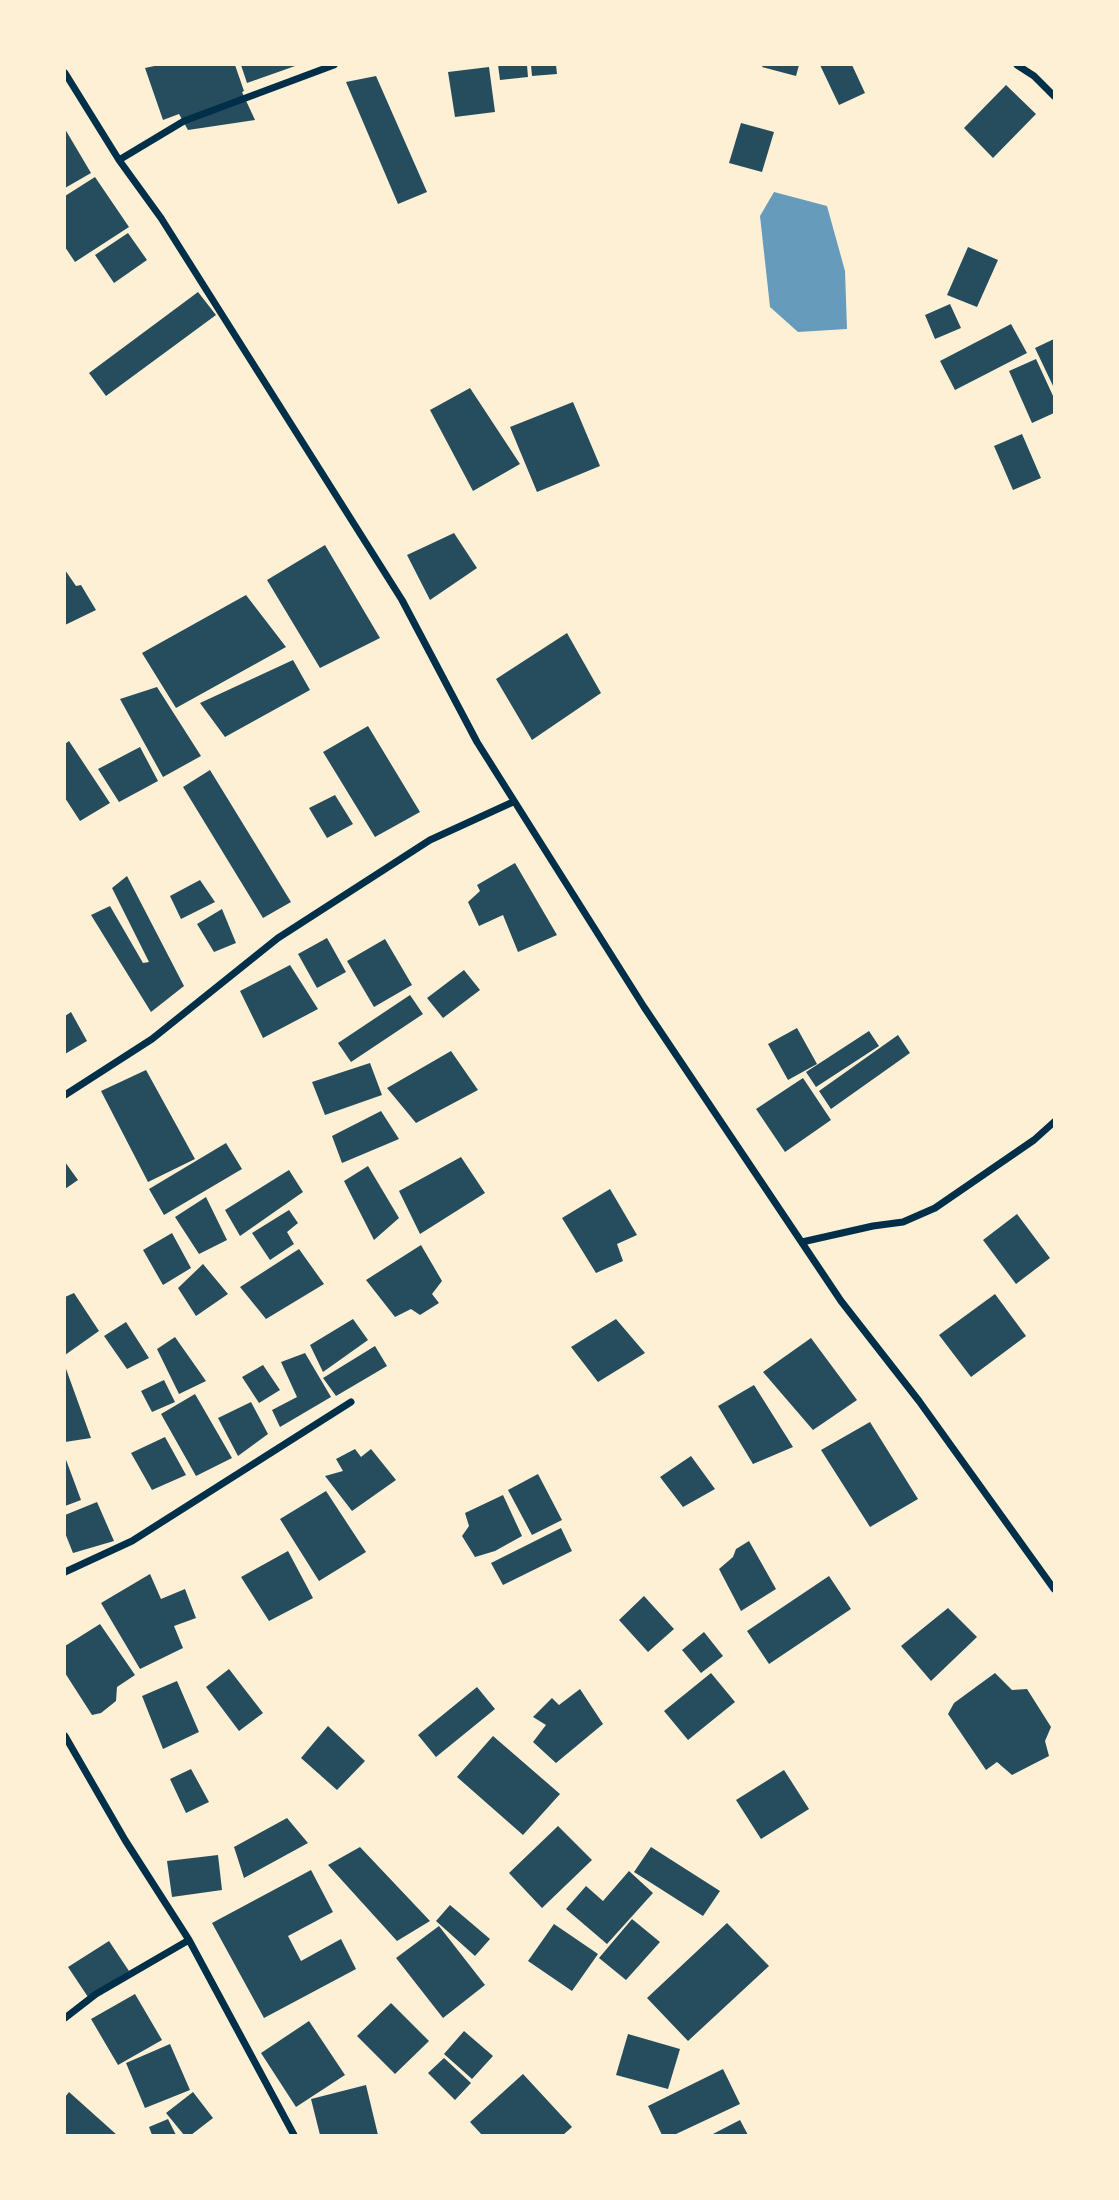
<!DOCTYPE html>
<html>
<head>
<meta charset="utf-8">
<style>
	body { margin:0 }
	#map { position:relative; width:1119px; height:2200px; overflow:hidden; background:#fdf0d5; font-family:Merriweather,serif }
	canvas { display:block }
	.frame { position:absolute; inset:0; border:66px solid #fdf0d5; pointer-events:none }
</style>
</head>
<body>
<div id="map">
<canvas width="1119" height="2200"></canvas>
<div class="frame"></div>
</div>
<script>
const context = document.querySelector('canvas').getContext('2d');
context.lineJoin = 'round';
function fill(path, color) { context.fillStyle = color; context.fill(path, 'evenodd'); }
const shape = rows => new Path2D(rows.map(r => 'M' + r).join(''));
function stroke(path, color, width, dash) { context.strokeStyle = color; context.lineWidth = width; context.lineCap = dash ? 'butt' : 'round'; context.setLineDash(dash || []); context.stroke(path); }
const water = shape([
	[774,192,827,206,845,271,847,329,798,332,770,307,760,216]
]);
const building = shape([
	[159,65,235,65,244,91,242,92,255,120,188,130,179,114,163,120,145,68],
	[241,65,298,65,247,83],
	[498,65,527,65,528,77,500,80],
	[531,65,556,65,557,74,532,76],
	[763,65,799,65,796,76,762,67],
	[820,65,852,65,865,93,839,105],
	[489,67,495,112,455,117,448,72],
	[376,76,427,192,398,204,346,82],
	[1006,85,1036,114,993,158,964,128],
	[741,123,774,132,762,172,729,163],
	[65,129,91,173,65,188],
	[95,177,129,227,75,262,65,247,65,196],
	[128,233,147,260,114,283,95,255],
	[968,247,998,260,977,307,947,295],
	[198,292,216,315,106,396,89,373],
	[950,304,961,328,935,339,925,315],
	[1011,324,1027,353,955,390,940,361],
	[1054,339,1054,388,1035,348],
	[1036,359,1054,398,1054,413,1032,423,1009,371],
	[470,388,520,464,473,491,430,410],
	[573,402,600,466,537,492,510,427],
	[1022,434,1041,478,1013,490,994,446],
	[454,533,477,568,430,600,407,555],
	[325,545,380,638,320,668,267,580],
	[65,570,76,586,81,585,96,610,65,625],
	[246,595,286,647,176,708,142,653],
	[567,633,601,693,532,740,496,679],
	[293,660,310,690,225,737,200,703],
	[157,687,201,756,163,777,120,699],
	[368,726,420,812,375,837,323,752],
	[69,741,110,803,80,821,65,798,65,744],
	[140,747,158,781,119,802,98,769],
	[210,770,291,902,263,918,183,787],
	[335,795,353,824,327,838,309,808],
	[515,863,557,935,518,952,503,915,479,926,468,902,480,891,477,885],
	[127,876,184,986,151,1012,91,915,110,906,143,963,149,962,112,888],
	[200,880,215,902,181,919,170,896],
	[222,909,236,943,214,952,197,924],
	[327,938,346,972,317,988,298,954],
	[385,939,412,985,374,1007,347,961],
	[290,965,318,1009,263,1038,240,991],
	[464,970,480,990,443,1018,427,998],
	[410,995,423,1014,351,1062,338,1043],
	[71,1012,87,1041,65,1054,65,1016],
	[797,1028,817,1064,788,1080,768,1044],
	[869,1031,879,1046,816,1087,806,1072],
	[898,1035,910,1053,831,1109,819,1091],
	[451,1051,478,1090,416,1123,387,1088],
	[370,1063,382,1095,325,1115,312,1082],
	[146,1070,195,1159,148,1182,101,1091],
	[803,1078,831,1120,785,1152,756,1109],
	[381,1111,399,1139,342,1163,332,1136],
	[226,1143,242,1169,164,1215,149,1189],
	[461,1157,485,1193,420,1234,399,1191],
	[65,1162,78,1180,65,1189],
	[368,1166,399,1218,374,1240,344,1181],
	[289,1170,303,1192,240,1236,225,1210],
	[610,1189,637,1235,617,1244,623,1261,596,1273,562,1218],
	[206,1197,227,1240,199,1254,175,1217],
	[289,1210,298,1223,287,1232,294,1244,270,1260,252,1233],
	[1017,1214,1050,1258,1016,1284,983,1240],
	[172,1233,191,1268,163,1285,143,1250],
	[421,1245,442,1281,432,1294,439,1303,420,1315,411,1309,395,1317,366,1280],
	[299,1249,324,1284,266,1319,240,1287],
	[203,1264,228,1294,196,1316,178,1288],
	[74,1293,99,1331,65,1355,65,1297],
	[995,1294,1026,1336,971,1377,939,1335],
	[353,1319,368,1340,323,1372,310,1345],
	[616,1319,645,1353,598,1382,571,1347],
	[126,1322,149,1358,127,1369,104,1336],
	[175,1337,206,1381,179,1394,157,1349],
	[811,1338,857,1400,813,1430,763,1372],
	[375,1346,387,1366,336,1396,323,1378],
	[305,1353,331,1397,280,1427,272,1410,297,1397,281,1362],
	[263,1365,280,1390,259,1403,242,1377],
	[65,1366,91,1438,65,1442],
	[164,1380,175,1402,152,1412,141,1391],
	[754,1385,793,1447,753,1464,718,1406],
	[195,1394,232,1458,196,1476,161,1414],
	[251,1402,268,1434,238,1456,218,1418],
	[870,1422,918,1499,870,1527,821,1450],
	[165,1437,186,1475,152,1490,131,1453],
	[355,1449,361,1457,371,1449,396,1480,352,1511,325,1476,343,1471,336,1459],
	[691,1456,715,1489,683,1507,660,1477],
	[65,1457,81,1500,65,1506],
	[538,1474,562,1520,532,1535,508,1490],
	[326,1491,366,1552,319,1581,280,1519],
	[503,1495,522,1536,495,1551,475,1557,462,1536,469,1526,465,1513],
	[97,1502,114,1541,73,1553,65,1533,65,1515],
	[561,1528,572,1551,503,1585,491,1563],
	[749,1541,776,1589,741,1611,719,1569,733,1557,736,1549],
	[288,1551,313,1598,269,1621,241,1577],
	[150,1574,161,1599,185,1589,196,1618,174,1626,183,1648,140,1669,101,1603],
	[829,1576,851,1609,769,1664,747,1631],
	[644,1596,674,1629,648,1652,619,1620],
	[948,1608,977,1637,931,1681,901,1646],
	[100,1624,135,1675,117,1687,116,1701,101,1713,92,1715,65,1673,65,1646],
	[704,1632,723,1656,701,1673,682,1650],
	[229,1669,263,1713,239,1731,206,1687],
	[711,1673,735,1702,688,1740,664,1711],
	[995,1673,1012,1690,1027,1689,1051,1727,1045,1741,1049,1756,1012,1775,997,1762,986,1770,948,1714,954,1703],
	[177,1681,199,1732,163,1749,142,1696],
	[477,1687,495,1709,436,1757,418,1735],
	[580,1689,603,1724,556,1763,533,1742,546,1725,533,1717,552,1698,559,1705],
	[328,1726,365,1761,337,1790,301,1758],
	[493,1736,560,1794,523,1835,457,1777],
	[191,1769,209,1802,186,1813,170,1779],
	[784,1770,809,1809,761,1839,736,1800],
	[287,1818,308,1843,244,1878,234,1847],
	[558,1826,592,1860,542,1908,509,1873],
	[360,1847,430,1921,397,1941,328,1865],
	[651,1847,720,1891,703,1916,634,1872],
	[218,1855,222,1890,172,1897,167,1861],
	[311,1870,333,1912,288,1936,301,1961,341,1939,356,1969,264,2018,212,1923],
	[629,1871,653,1893,607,1944,566,1909,586,1886,603,1901],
	[450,1905,490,1939,475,1956,436,1921],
	[632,1919,660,1942,626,1980,599,1958],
	[727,1923,769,1966,688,2041,647,1998],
	[554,1924,598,1954,572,1991,528,1961],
	[439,1926,485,1985,443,2018,396,1958],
	[109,1941,129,1971,88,1997,68,1967],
	[135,1994,162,2040,118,2065,91,2019],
	[391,2003,429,2041,395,2074,357,2036],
	[309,2021,345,2075,296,2107,261,2053],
	[464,2031,493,2056,472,2079,444,2054],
	[628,2034,680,2049,668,2089,616,2075],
	[170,2044,190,2090,145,2108,126,2063],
	[444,2058,471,2083,455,2100,428,2073],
	[723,2069,740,2104,674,2135,662,2135,648,2106],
	[523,2074,572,2127,563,2135,482,2135,470,2122],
	[366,2085,378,2135,320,2135,311,2099],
	[69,2092,117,2135,65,2135,65,2097],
	[193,2092,213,2118,191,2135,184,2135,166,2113],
	[168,2119,176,2135,152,2135,149,2127],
	[740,2120,748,2135,711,2135]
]);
const minor = shape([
	[1017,65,1034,76,1054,96],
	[65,73,119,160,161,218,402,600,477,742,644,1007,841,1301,919,1401,1054,1589],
	[119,160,184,121,334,65],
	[65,1095,152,1039,278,938,430,840,513,802],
	[802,1242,873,1226,903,1222,935,1208,1034,1140,1054,1122],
	[65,1572,132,1541,351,1402],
	[65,1736,125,1840,189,1940,294,2135],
	[65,2018,96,1994,189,1940]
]);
fill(water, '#669bbc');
fill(building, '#264d5e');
stroke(minor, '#003049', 7);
</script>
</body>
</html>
